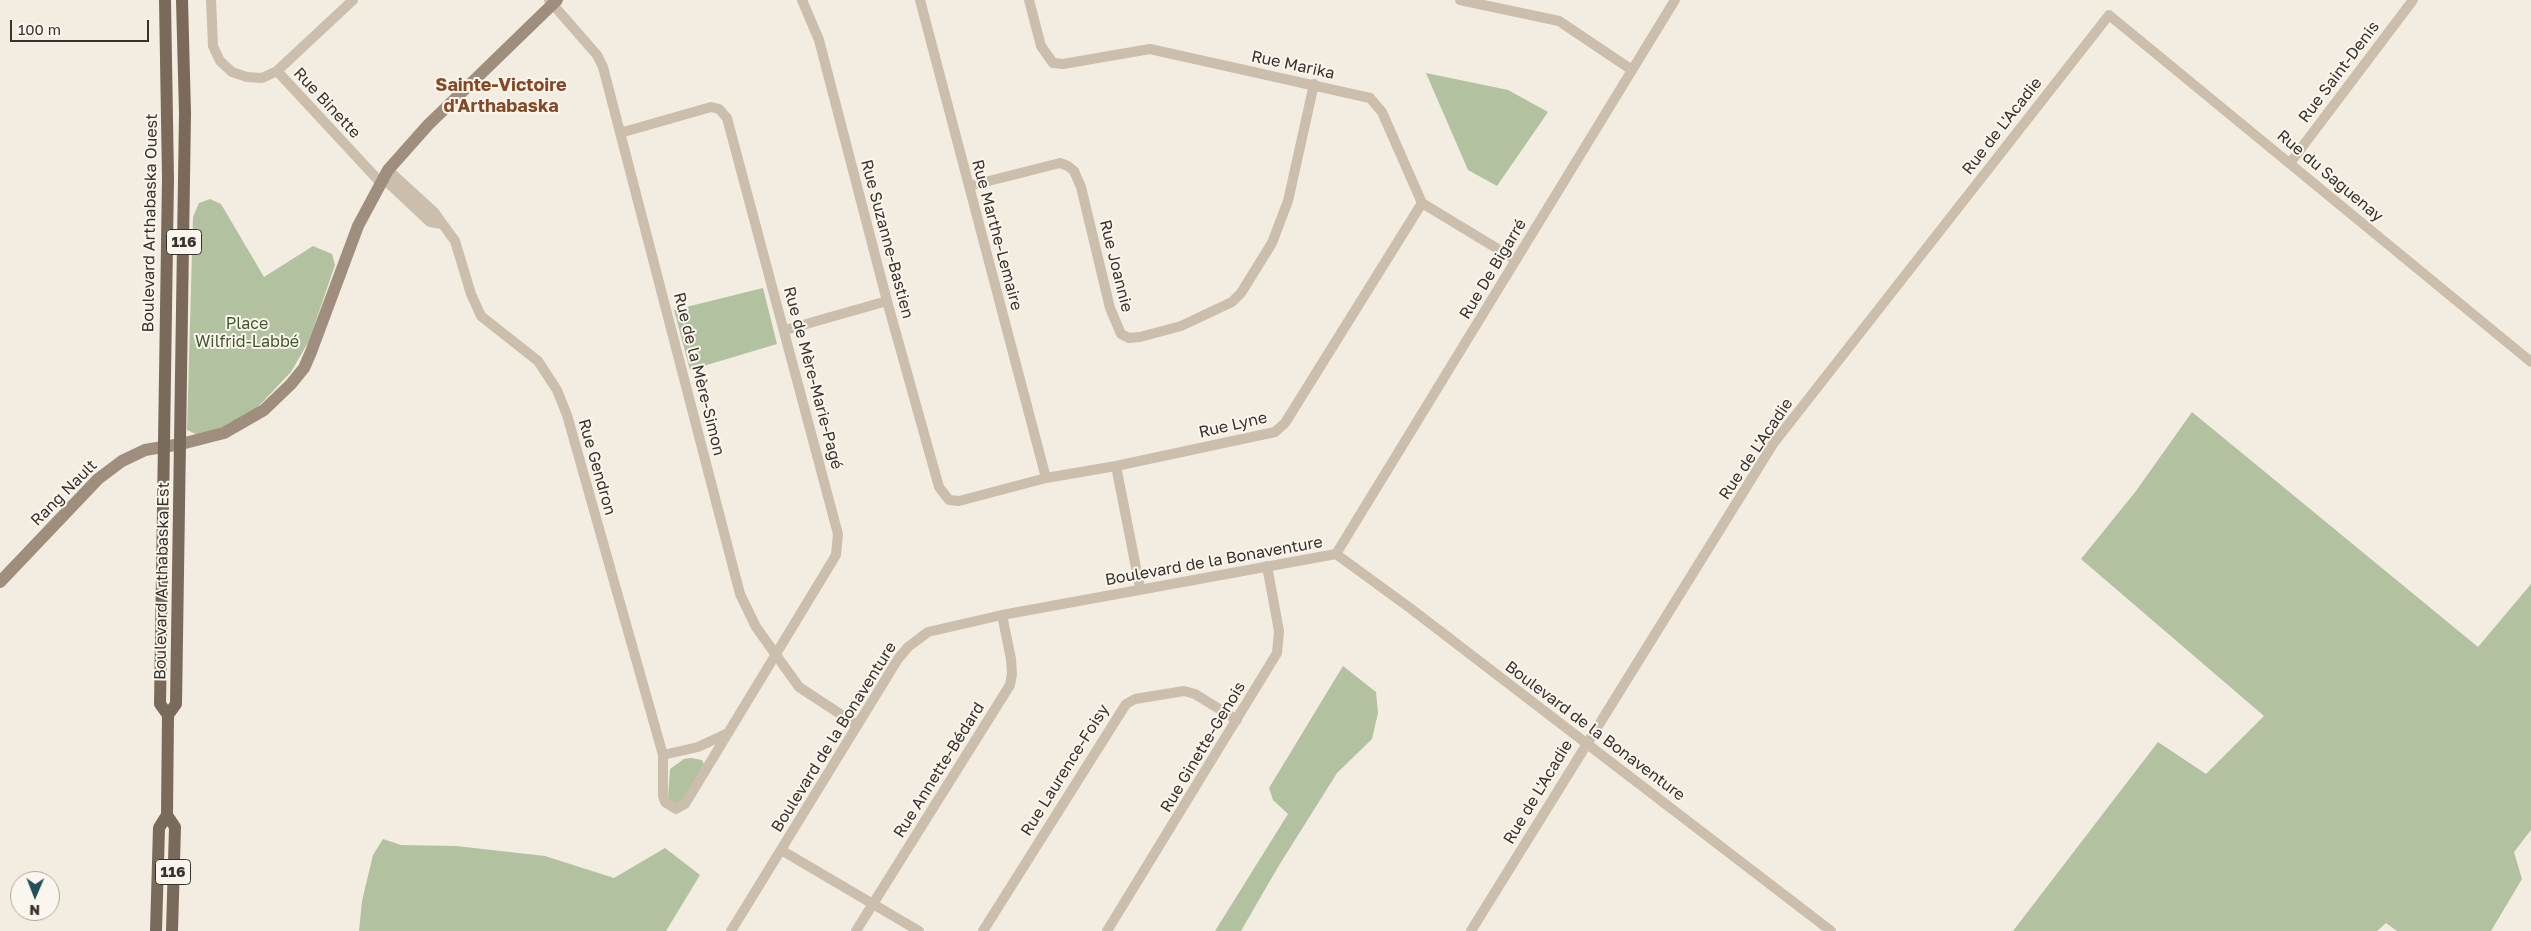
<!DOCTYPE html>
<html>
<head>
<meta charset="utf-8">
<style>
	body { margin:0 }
	#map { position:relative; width:2531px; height:931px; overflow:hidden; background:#f3ece0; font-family:"Golos Text",sans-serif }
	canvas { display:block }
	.north { position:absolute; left:10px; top:871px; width:50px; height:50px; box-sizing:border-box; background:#faf6ed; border:1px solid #ada79f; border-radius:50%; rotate:181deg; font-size:14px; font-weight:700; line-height:20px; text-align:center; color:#39312b }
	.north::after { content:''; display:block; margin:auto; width:18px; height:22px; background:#214f5a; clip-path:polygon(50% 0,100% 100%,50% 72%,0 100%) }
	.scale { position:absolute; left:10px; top:20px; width:139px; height:22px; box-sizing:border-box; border:2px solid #39312b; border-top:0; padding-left:6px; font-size:15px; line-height:18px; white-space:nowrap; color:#39312b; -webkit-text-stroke:4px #faf6ed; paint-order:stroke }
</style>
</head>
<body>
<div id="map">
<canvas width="2531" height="931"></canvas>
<div class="north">N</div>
<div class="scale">100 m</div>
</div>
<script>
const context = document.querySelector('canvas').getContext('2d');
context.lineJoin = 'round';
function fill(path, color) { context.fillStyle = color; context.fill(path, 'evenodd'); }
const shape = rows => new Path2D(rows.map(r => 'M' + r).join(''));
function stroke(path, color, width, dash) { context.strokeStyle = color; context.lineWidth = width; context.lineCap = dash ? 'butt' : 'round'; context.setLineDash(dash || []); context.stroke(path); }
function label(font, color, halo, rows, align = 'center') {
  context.font = font + ' "Golos Text",sans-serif'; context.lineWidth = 4; context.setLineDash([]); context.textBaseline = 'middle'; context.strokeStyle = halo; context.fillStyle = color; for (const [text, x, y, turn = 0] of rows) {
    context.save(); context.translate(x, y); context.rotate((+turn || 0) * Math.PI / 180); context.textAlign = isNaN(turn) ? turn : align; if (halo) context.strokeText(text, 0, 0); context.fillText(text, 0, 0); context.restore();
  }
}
const green = shape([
	[1426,73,1508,90,1548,112,1497,186,1468,170],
	[210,199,221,204,264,277,313,246,332,254,335,265,309,341,291,372,254,411,229,426,200,436,187,430,193,217,199,203],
	[763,288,777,344,690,370,674,310],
	[2192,412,2478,647,2531,584,2531,830,2514,852,2522,879,2491,931,2397,931,2386,923,2377,931,2013,931,2158,742,2206,774,2264,716,2081,559,2136,491],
	[1343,666,1376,692,1378,713,1372,739,1337,773,1278,867,1241,931,1215,931,1288,814,1273,800,1269,788],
	[691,758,702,760,704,764,685,800,674,804,668,799,670,769,684,759],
	[383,839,401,845,456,846,545,856,614,878,665,848,700,875,666,931,359,931,362,901,373,855]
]);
const street = shape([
	[211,0,213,46,220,61,232,72,247,77,262,78,277,71,353,0],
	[549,0,597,55,603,67,740,594,756,627,799,687,857,725],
	[802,0,819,40,887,301,939,487,949,500,959,501,1046,478,1116,466,1275,432,1285,423,1422,203],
	[920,0,1046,478],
	[1029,0,1041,46,1053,63,1063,64,1150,49,1370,98,1382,112,1422,203,1516,260],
	[1460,0,1559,21,1632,70],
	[277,71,380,182],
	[2290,163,2413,0],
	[388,170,434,212,455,241,471,294,481,316,538,361,557,390,567,415,663,755,663,796,665,802,676,809,685,804,836,555,838,534,727,118,719,109,711,107,620,133],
	[383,178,430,222,442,224],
	[969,186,1060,163,1068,166,1074,171,1081,187,1110,308,1121,334,1129,338,1140,337,1181,326,1232,302,1241,293,1272,243,1288,201,1314,84],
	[785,330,887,301],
	[1116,466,1140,588],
	[1336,554,1675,0],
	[663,755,698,747,726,734],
	[781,850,919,931],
	[731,931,898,659,908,647,928,632,1002,615,1336,554,1410,608,1831,931],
	[856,931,1010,685,1012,674,1011,659,1002,615],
	[983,931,1126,704,1135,699,1184,691,1195,694,1237,720],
	[1107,931,1277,653,1279,631,1267,566],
	[1471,931,1773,444,2109,15,2531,362]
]);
const secondary = shape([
	[0,582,98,479,122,461,145,450,181,444,224,433,264,410,291,384,304,368,311,352,358,226,388,170,428,125,557,0]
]);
const primary = shape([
	[165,0,168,178,160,704,168,715],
	[167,815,175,827,172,931],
	[156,931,159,828,167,815,168,715,176,704,185,113,182,0]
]);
const shields = [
	[184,242,35],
	[173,872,35]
];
const shieldNames = [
	["116",184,242],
	["116",173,872]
];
const streetNames = [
	["Rue Marika",1293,65,12],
	["Rue Saint-Denis",2339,72,-53],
	["Rue Binette",327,103,47],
	["Rue de L'Acadie",2002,126,-52],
	["Rue du Saguenay",2330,176,40],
	["Boulevard Arthabaska Ouest",150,223,-89],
	["Rue Marthe-Lemaire",997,235,75],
	["Rue Suzanne-Bastien",887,239,75],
	["Rue Joannie",1116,266,76],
	["Rue De Bigarré",1493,269,-59],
	["Rue de la Mère-Simon",699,374,76],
	["Rue de Mère-Marie-Pagé",813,378,75],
	["Rue Lyne",1233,425,-13],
	["Rue de L'Acadie",1756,449,-56],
	["Rue Gendron",597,467,74],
	["Rang Nault",64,493,-45],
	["Boulevard de la Bonaventure",1214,561,-10],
	["Boulevard Arthabaska Est",162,581,-89],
	["Boulevard de la Bonaventure",1595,731,37],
	["Boulevard de la Bonaventure",834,737,-58],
	["Rue Ginette-Genois",1203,747,-59],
	["Rue Annette-Bédard",939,770,-58],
	["Rue Laurence-Foisy",1065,770,-58],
	["Rue de L'Acadie",1538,792,-59]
];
const parkNames = [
	["Place",247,324],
	["Wilfrid-Labbé",247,342]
];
const neighbourhoodNames = [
	["Sainte-Victoire",501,85],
	["d'Arthabaska",501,106]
];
fill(green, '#b2c2a0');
stroke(street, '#cbbeac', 10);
stroke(secondary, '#9f8e7d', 12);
stroke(primary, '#7a6a5c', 12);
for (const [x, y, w] of shields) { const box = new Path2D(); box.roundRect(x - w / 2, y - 12.5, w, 25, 4); context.fillStyle = '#faf6ed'; context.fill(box); stroke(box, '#39312b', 1); }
label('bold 15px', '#39312b', null, shieldNames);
label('16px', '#39312b', '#faf6ed', streetNames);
label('16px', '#43572f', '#faf6ed', parkNames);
label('bold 18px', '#864926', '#faf6ed', neighbourhoodNames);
</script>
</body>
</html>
